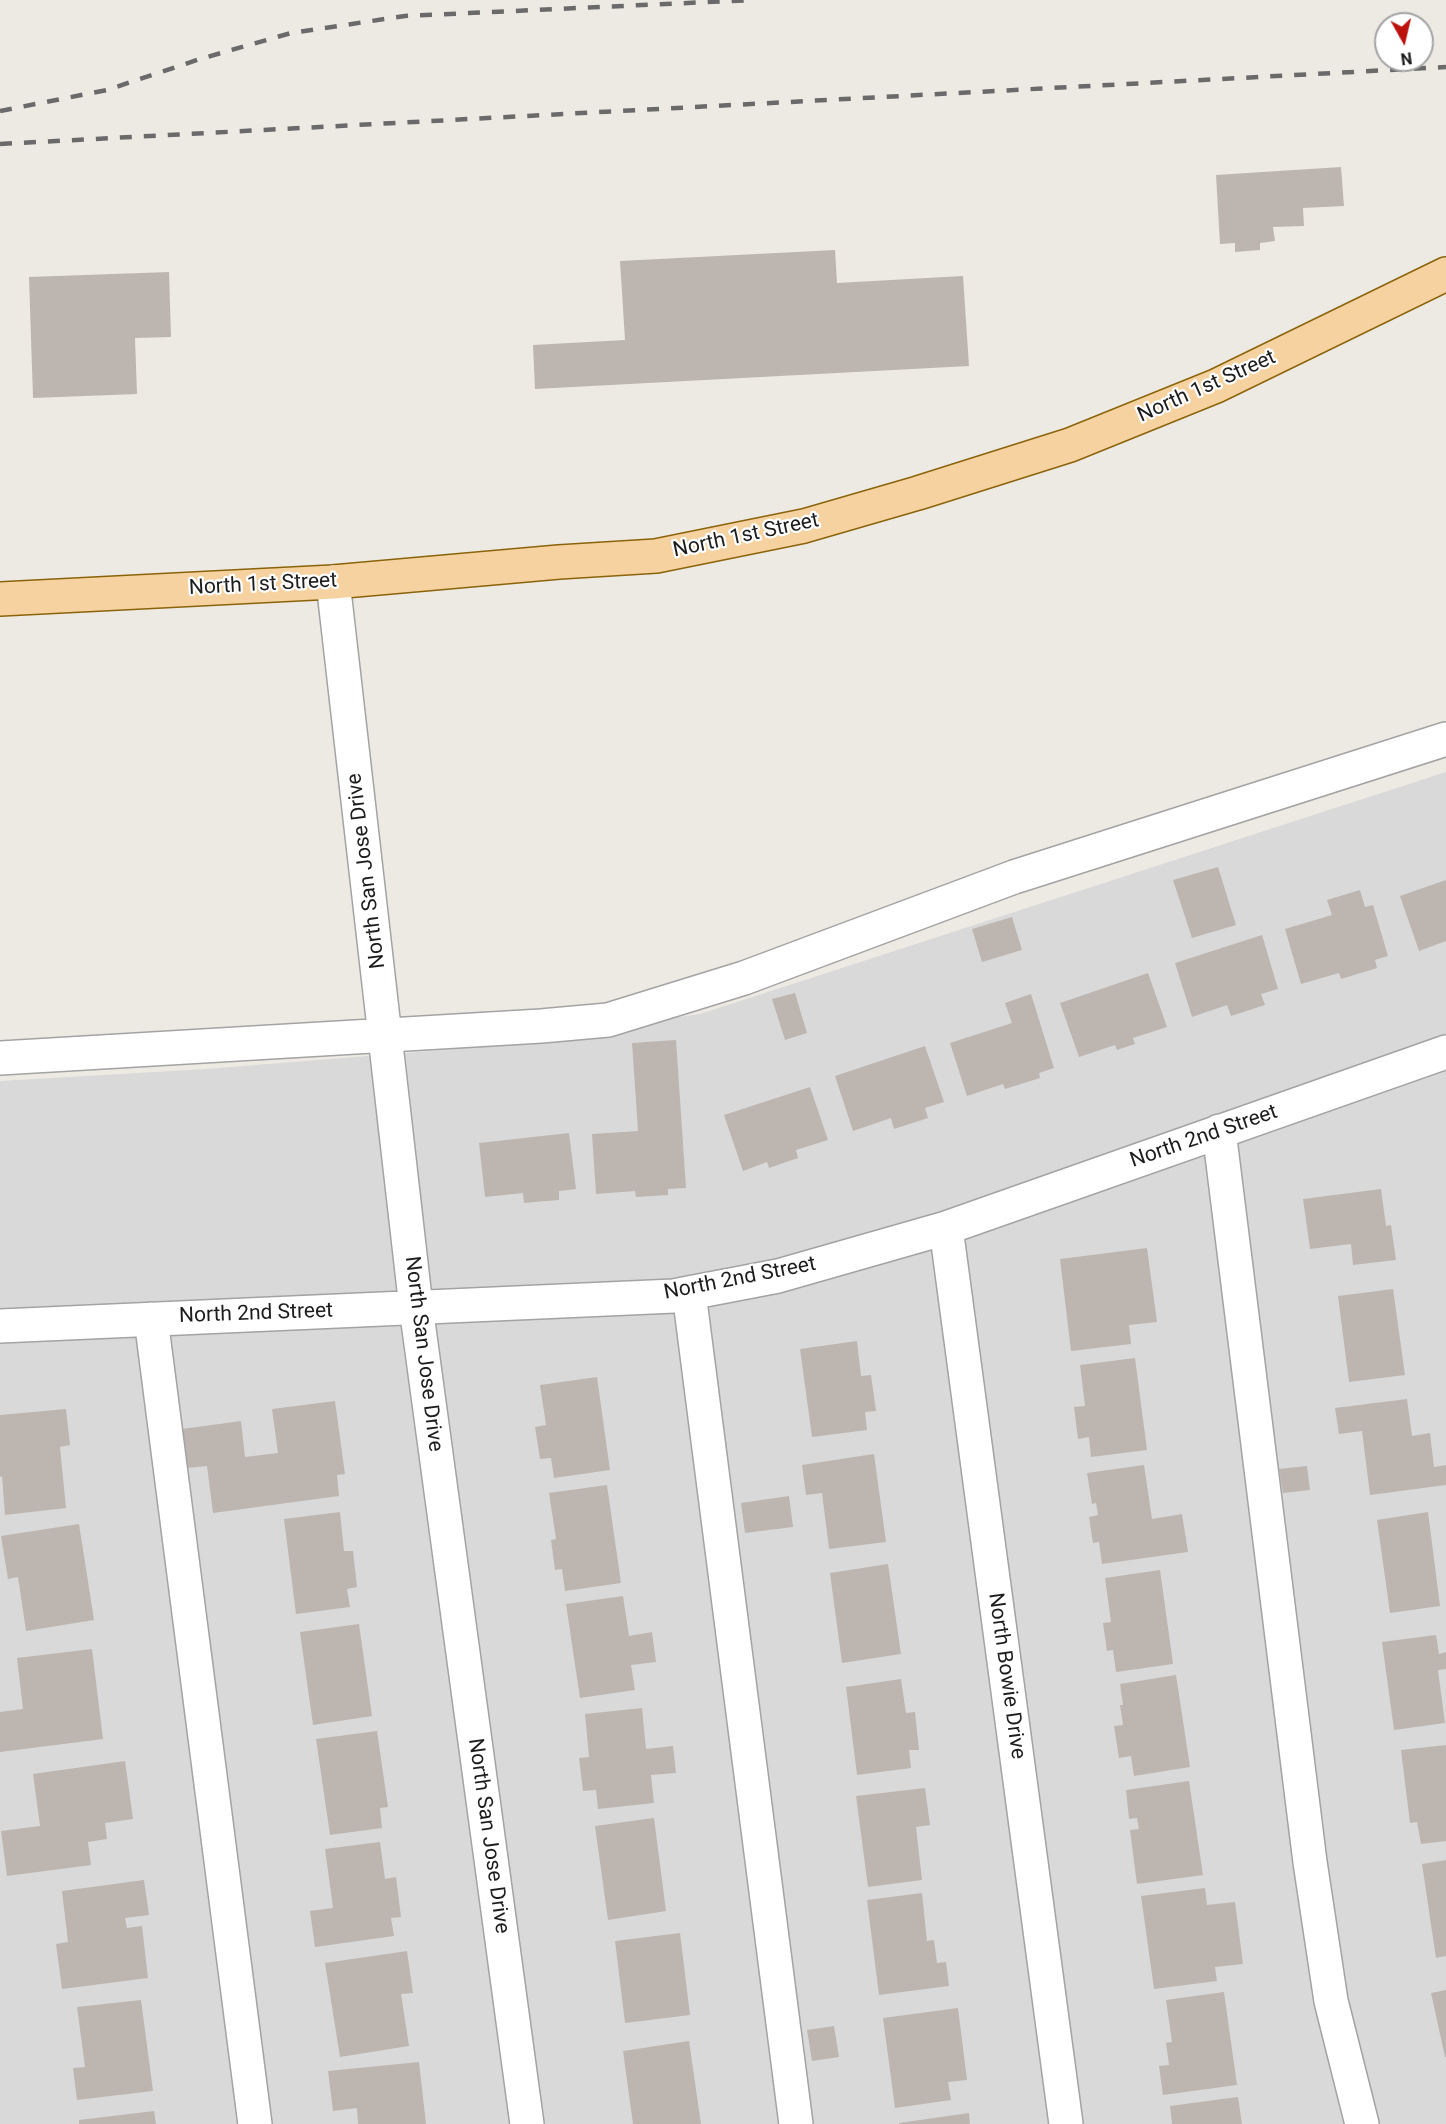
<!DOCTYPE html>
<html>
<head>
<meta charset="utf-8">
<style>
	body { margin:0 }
	#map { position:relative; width:1446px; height:2124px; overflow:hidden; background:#edeae3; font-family:Roboto,sans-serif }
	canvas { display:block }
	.north { position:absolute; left:1374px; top:12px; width:60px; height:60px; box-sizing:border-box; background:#fff; border:2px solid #a4a4a4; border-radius:50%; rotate:172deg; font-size:16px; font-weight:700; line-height:24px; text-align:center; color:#1c1c1c }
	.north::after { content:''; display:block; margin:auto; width:21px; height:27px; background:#bc110d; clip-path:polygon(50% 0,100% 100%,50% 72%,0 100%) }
</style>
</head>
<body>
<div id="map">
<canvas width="1446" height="2124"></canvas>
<div class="north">N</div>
</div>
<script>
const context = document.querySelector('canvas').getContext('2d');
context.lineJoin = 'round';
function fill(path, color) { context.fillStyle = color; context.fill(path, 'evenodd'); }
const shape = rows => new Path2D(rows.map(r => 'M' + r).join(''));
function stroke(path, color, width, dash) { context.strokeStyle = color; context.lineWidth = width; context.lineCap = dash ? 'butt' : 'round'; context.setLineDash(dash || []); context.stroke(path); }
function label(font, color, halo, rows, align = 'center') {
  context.font = font + ' Roboto,sans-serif'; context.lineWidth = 4.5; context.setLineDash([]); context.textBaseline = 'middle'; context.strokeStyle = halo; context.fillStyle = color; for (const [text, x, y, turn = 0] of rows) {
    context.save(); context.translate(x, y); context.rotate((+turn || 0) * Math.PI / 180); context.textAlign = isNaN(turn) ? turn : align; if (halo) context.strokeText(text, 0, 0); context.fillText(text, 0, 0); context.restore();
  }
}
const residential = shape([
	[1446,772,1446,2124,0,2124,0,1081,206,1069,455,1049,700,1014]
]);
const building = shape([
	[1341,167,1344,206,1303,208,1304,226,1273,227,1275,241,1260,243,1260,250,1235,252,1235,243,1220,244,1216,175],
	[835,250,837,283,963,276,969,366,535,389,533,345,625,340,620,261],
	[169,272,171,337,135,338,137,394,33,398,29,277],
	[1218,867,1236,925,1192,938,1173,880],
	[1446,880,1446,941,1419,951,1400,896],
	[1360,890,1365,907,1373,905,1388,956,1375,960,1377,968,1341,979,1339,973,1301,984,1285,929,1332,915,1327,900],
	[1012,917,1022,950,982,962,972,929],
	[1262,935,1278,989,1261,994,1265,1005,1231,1016,1227,1005,1192,1017,1175,963],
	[1148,973,1167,1027,1133,1038,1135,1044,1117,1050,1115,1045,1079,1057,1060,1003],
	[795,993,807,1033,785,1040,772,999],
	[1031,994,1054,1068,1039,1073,1040,1078,1005,1089,1003,1084,967,1096,950,1043,1012,1023,1005,1003],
	[676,1040,686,1188,668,1189,668,1195,636,1197,635,1191,596,1194,592,1134,638,1131,632,1043],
	[925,1046,944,1102,925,1108,928,1118,894,1129,891,1118,853,1131,835,1076],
	[810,1087,828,1140,796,1150,798,1158,769,1168,767,1162,743,1171,724,1115],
	[569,1133,576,1189,559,1191,559,1200,524,1203,523,1193,485,1197,479,1143],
	[1381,1189,1386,1226,1391,1225,1396,1260,1353,1265,1351,1244,1310,1249,1303,1199],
	[1147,1248,1157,1322,1129,1325,1131,1344,1071,1351,1060,1259],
	[1393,1289,1405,1375,1349,1382,1338,1296],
	[857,1341,861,1376,871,1375,876,1411,865,1412,867,1430,812,1437,800,1349],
	[1135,1358,1147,1450,1091,1457,1089,1437,1078,1439,1074,1407,1085,1406,1080,1365],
	[597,1377,610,1470,554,1478,551,1458,540,1459,535,1427,546,1425,540,1385],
	[1407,1399,1412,1436,1430,1433,1434,1467,1446,1465,1446,1485,1370,1495,1362,1431,1339,1434,1335,1408],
	[335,1401,345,1474,337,1475,339,1496,213,1513,207,1466,187,1468,182,1429,241,1421,245,1457,278,1453,272,1409],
	[66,1409,70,1445,60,1447,66,1508,5,1515,2,1476,0,1477,0,1415],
	[874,1454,886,1542,829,1549,822,1493,806,1495,802,1465],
	[1144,1465,1152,1519,1182,1514,1188,1552,1102,1564,1099,1542,1093,1543,1089,1517,1098,1515,1096,1503,1092,1504,1087,1473],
	[1307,1466,1310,1490,1283,1493,1279,1469],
	[607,1485,621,1583,565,1591,562,1569,555,1570,551,1540,556,1539,549,1493],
	[789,1496,793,1527,745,1533,741,1503],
	[340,1512,344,1551,353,1551,357,1587,347,1589,350,1607,296,1614,284,1519],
	[1428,1512,1440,1606,1390,1613,1377,1520],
	[79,1524,94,1620,26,1631,18,1577,8,1579,1,1536],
	[888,1564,901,1654,842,1663,830,1573],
	[1160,1570,1173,1664,1116,1672,1113,1650,1107,1651,1103,1623,1111,1622,1105,1578],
	[623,1596,629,1636,652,1632,656,1662,631,1665,635,1690,580,1698,566,1604],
	[359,1624,372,1716,313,1725,300,1632],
	[1436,1635,1439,1654,1446,1652,1446,1669,1438,1670,1445,1723,1394,1730,1382,1642],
	[92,1649,103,1739,0,1752,0,1712,23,1709,17,1658],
	[1176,1675,1190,1767,1134,1776,1131,1756,1119,1758,1114,1726,1123,1725,1120,1705,1123,1705,1120,1684],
	[901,1679,906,1713,915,1712,919,1750,909,1750,911,1768,857,1775,846,1687],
	[642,1708,646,1749,673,1746,676,1773,651,1775,654,1803,598,1809,596,1790,583,1791,579,1758,589,1757,585,1714],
	[377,1731,388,1807,380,1808,382,1828,330,1835,316,1739],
	[1446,1745,1446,1841,1421,1844,1417,1822,1410,1823,1401,1750],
	[125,1761,133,1819,105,1823,107,1839,88,1842,91,1865,7,1876,1,1831,40,1826,33,1774],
	[1189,1781,1203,1875,1137,1884,1130,1830,1139,1829,1137,1818,1129,1819,1126,1790],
	[925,1788,930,1825,916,1827,922,1880,868,1887,856,1796],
	[654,1818,666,1911,608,1920,595,1826],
	[380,1842,385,1879,396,1877,401,1917,391,1918,394,1936,315,1947,310,1911,333,1908,325,1849],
	[1446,1860,1446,1956,1436,1958,1422,1864],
	[144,1880,149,1915,125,1918,127,1928,142,1926,148,1978,62,1989,56,1944,68,1942,62,1891],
	[1205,1888,1207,1905,1235,1902,1243,1964,1215,1967,1217,1981,1154,1989,1141,1896],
	[922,1893,927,1941,934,1940,937,1963,946,1962,949,1986,879,1995,867,1900],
	[680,1933,690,2015,625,2023,615,1941],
	[407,1951,413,1993,401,1994,409,2046,340,2057,325,1963],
	[1446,1990,1446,2057,1445,2057,1431,1993],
	[1224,1992,1237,2085,1163,2095,1159,2066,1169,2065,1166,2043,1172,2042,1166,2000],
	[141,2000,153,2091,77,2100,73,2068,85,2067,77,2007],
	[958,2008,967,2080,948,2082,951,2100,895,2108,883,2018],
	[834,2026,839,2057,812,2061,807,2030],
	[689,2041,701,2124,633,2124,623,2051],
	[419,2062,426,2124,358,2124,357,2108,333,2111,328,2071],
	[1238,2097,1242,2124,1172,2124,1170,2106],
	[154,2111,156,2124,79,2124,79,2120],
	[969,2113,970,2124,899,2124,899,2123]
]);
const minor = shape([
	[333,582,416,1307,527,2124],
	[0,1058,541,1026,608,1020,744,978,1014,877,1446,739],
	[1219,1131,1310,1862,1331,2001,1362,2124],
	[946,1228,1066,2124],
	[689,1293,796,2124],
	[151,1319,255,2124],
	[0,1326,674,1296,689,1293,778,1276,946,1228,1446,1052]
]);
const major = shape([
	[0,599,333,582,559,562,656,556,804,526,918,493,1070,445,1216,386,1446,274]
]);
const rail = shape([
	[0,111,107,90,200,59,291,33,405,16,752,0],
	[0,144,1446,67]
]);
const streetNames = [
	["North 1st Street",1207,387,-24],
	["North 1st Street",746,536,-12],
	["North 1st Street",263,585,-3],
	["North San Jose Drive",367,871,-97],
	["North 2nd Street",1204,1137,-19],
	["North 2nd Street",740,1279,-11],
	["North 2nd Street",256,1314,-2],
	["North San Jose Drive",423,1354,83],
	["North Bowie Drive",1006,1676,82],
	["North San Jose Drive",488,1836,82]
];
fill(residential, '#dad9d9');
fill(building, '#bdb6b0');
stroke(minor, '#a3a3a3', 36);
stroke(major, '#8b630a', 36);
stroke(minor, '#fff', 33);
stroke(major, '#f5d29f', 33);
stroke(rail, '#6a6a6a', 4.5, [12, 12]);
label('21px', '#1c1c1c', '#fff', streetNames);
</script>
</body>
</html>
